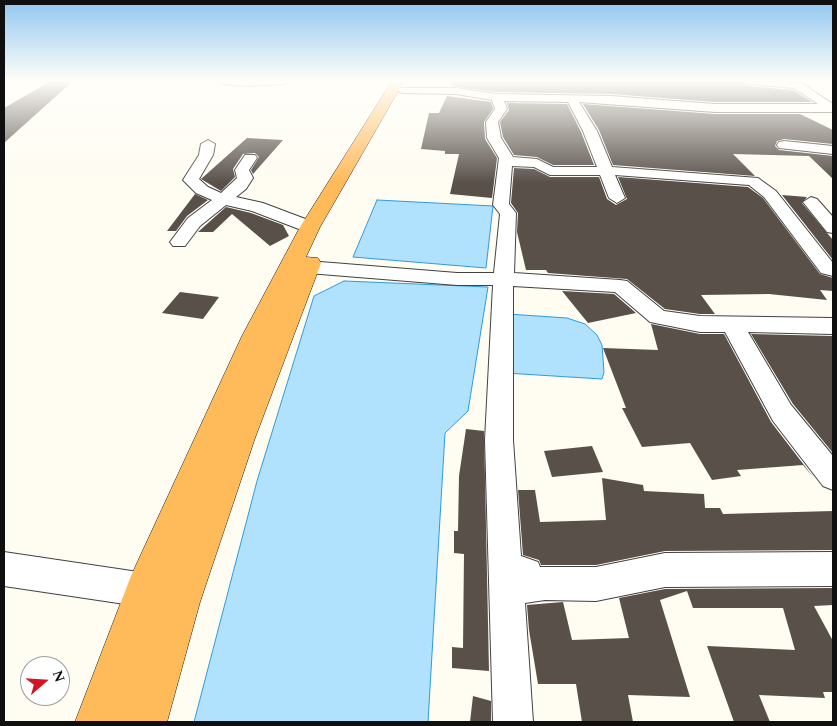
<!DOCTYPE html>
<html>
<head>
<meta charset="utf-8">
<style>
	body { margin:0 }
	#map { position:relative; width:837px; height:726px; overflow:hidden; background:#fffcf2; font-family:Spectral,serif }
	canvas { display:block }
	.frame { position:absolute; inset:0; border:5px solid #0f0f0f; pointer-events:none }
	.north { position:absolute; left:20px; top:656px; width:50px; height:50px; box-sizing:border-box; background:#fff; border:1px solid #9f9f9f; border-radius:50%; rotate:71deg; font-size:14px; font-weight:700; line-height:20px; text-align:center; color:#0f0f0f }
	.north::after { content:''; display:block; margin:auto; width:18px; height:22px; background:#d01723; clip-path:polygon(50% 0,100% 100%,50% 72%,0 100%) }
</style>
</head>
<body>
<div id="map">
<canvas width="837" height="726"></canvas>
<div class="frame"></div>
<div class="north">N</div>
</div>
<script>
const context = document.querySelector('canvas').getContext('2d');
context.lineJoin = 'round';
function fill(path, color) { context.fillStyle = color; context.fill(path, 'evenodd'); }
const shape = rows => new Path2D(rows.map(r => 'M' + r).join(''));
function stroke(path, color, width, dash) { context.strokeStyle = color; context.lineWidth = width; context.lineCap = dash ? 'butt' : 'round'; context.setLineDash(dash || []); context.stroke(path); }
const water = shape([
	[377,200,493,206,486,268,353,257,377,200],
	[344,281,488,287,468,411,445,433,428,722,194,722,257,481,314,296,344,281],
	[508,314,567,318,585,324,597,335,602,345,604,372,602,379,505,373,508,314]
]);
const building = shape([
	[51,81,73,81,4,143,4,108],
	[453,81,741,81,748,86,793,90,812,102,715,102,611,94,497,92,451,86],
	[447,96,491,102,493,109,484,122,485,139,497,158,492,198,450,194,459,154,445,154,445,151,421,149,429,113,439,113],
	[507,103,567,104,581,132,594,165,553,165,537,157,514,155,503,137,500,122,509,110],
	[583,104,715,114,800,114,833,130,833,144,784,139,777,141,775,146,779,150,833,156,833,179,809,156,733,154,755,176,613,165,599,130],
	[247,138,283,140,253,174,251,170,259,157,255,153,243,154,233,169,235,177,221,191,201,179],
	[514,168,534,169,550,177,599,177,607,199,616,205,627,199,618,177,748,187,763,198,820,274,833,278,833,291,820,290,827,300,769,294,701,295,715,314,700,314,665,309,627,279,548,273,546,270,526,270,517,232,518,213,511,203],
	[195,194,208,200,187,216,176,231,167,231],
	[782,195,807,197,802,203,833,240,833,260],
	[226,207,251,213,283,225,289,236,270,246,232,214,213,232,198,232],
	[562,291,614,294,636,313,588,323],
	[180,292,219,297,203,319,162,313],
	[651,324,700,334,724,334,771,422,814,478,803,465,737,470,741,476,712,480,690,443,642,447,622,408,626,408,603,348,658,350],
	[751,334,833,336,833,453,793,404],
	[466,429,484,431,489,671,452,668,452,647,463,648,464,554,454,553,454,531,458,531,459,476],
	[592,446,603,472,552,477,544,451],
	[602,478,643,485,644,491,704,494,705,508,720,508,723,514,833,511,833,550,665,551,596,565,541,565,539,560,523,555,518,490,535,490,540,522,606,520],
	[833,588,833,605,814,606,833,641,833,692,823,692,825,698,759,695,770,722,734,722,707,646,795,650,783,608,693,608,687,591,660,600,690,697,628,695,633,722,582,722,576,684,538,684,529,630,527,605,563,602,572,640,629,638,619,598,665,589],
	[473,696,491,701,491,722,470,722]
]);
const minor = shape([
	[217,81,290,81,285,84,243,86,222,84,217,81],
	[743,81,801,83,833,104,833,112,715,112,579,102,597,131,612,167,758,178,776,191,833,263,833,276,821,273,764,197,749,185,615,175,625,198,617,203,609,198,600,175,550,175,534,167,512,166,509,204,516,213,514,273,620,280,627,281,664,311,700,316,833,318,833,334,748,332,791,405,833,456,833,490,823,486,773,421,725,332,700,332,650,322,615,292,513,286,513,440,521,556,538,562,540,567,596,567,665,553,833,552,833,586,665,587,596,601,545,600,525,603,533,722,493,722,485,440,493,285,457,285,308,273,301,271,298,267,301,263,308,261,457,273,494,273,500,214,493,205,499,158,487,138,486,122,495,109,492,100,456,94,403,93,399,92,399,88,456,88,497,94,611,96,715,104,818,104,794,88,748,84,743,81],
	[504,101,568,102,583,131,597,167,553,167,537,159,513,157,501,138,498,122,507,109,504,101],
	[208,140,215,144,213,155,199,179,208,187,221,193,237,178,235,170,245,155,255,155,257,158,249,170,253,178,246,189,236,197,263,203,316,223,319,227,316,231,304,231,252,211,226,205,200,226,185,246,173,246,170,242,188,218,212,200,196,193,183,180,199,155,201,144,208,140],
	[784,141,833,146,833,154,779,148,777,145,779,142,784,141],
	[811,197,817,199,833,217,833,233,827,232,803,202,811,197],
	[4,552,145,573,169,582,174,594,169,606,157,611,145,607,4,586,4,552]
]);
const trunk = shape([
	[392,81,404,81,320,227,306,257,318,258,321,263,255,438,200,602,167,722,75,722,131,576,242,336,300,227,392,81]
]);
fill(water, '#b0e1fd');
stroke(water, '#2f9adc', 1);
fill(building, '#59504a');
stroke(minor, '#424242', 2);
stroke(trunk, '#202020', 1);
fill(minor, '#fff');
fill(trunk, '#ffba59');
const sky = context.createLinearGradient(0, 0, 0, 183);
sky.addColorStop(0, '#91c6f0');
sky.addColorStop(0.44, '#fffef9');
sky.addColorStop(1, '#fffef900');
context.fillStyle = sky;
context.fillRect(0, 0, 837, 183);
</script>
</body>
</html>
